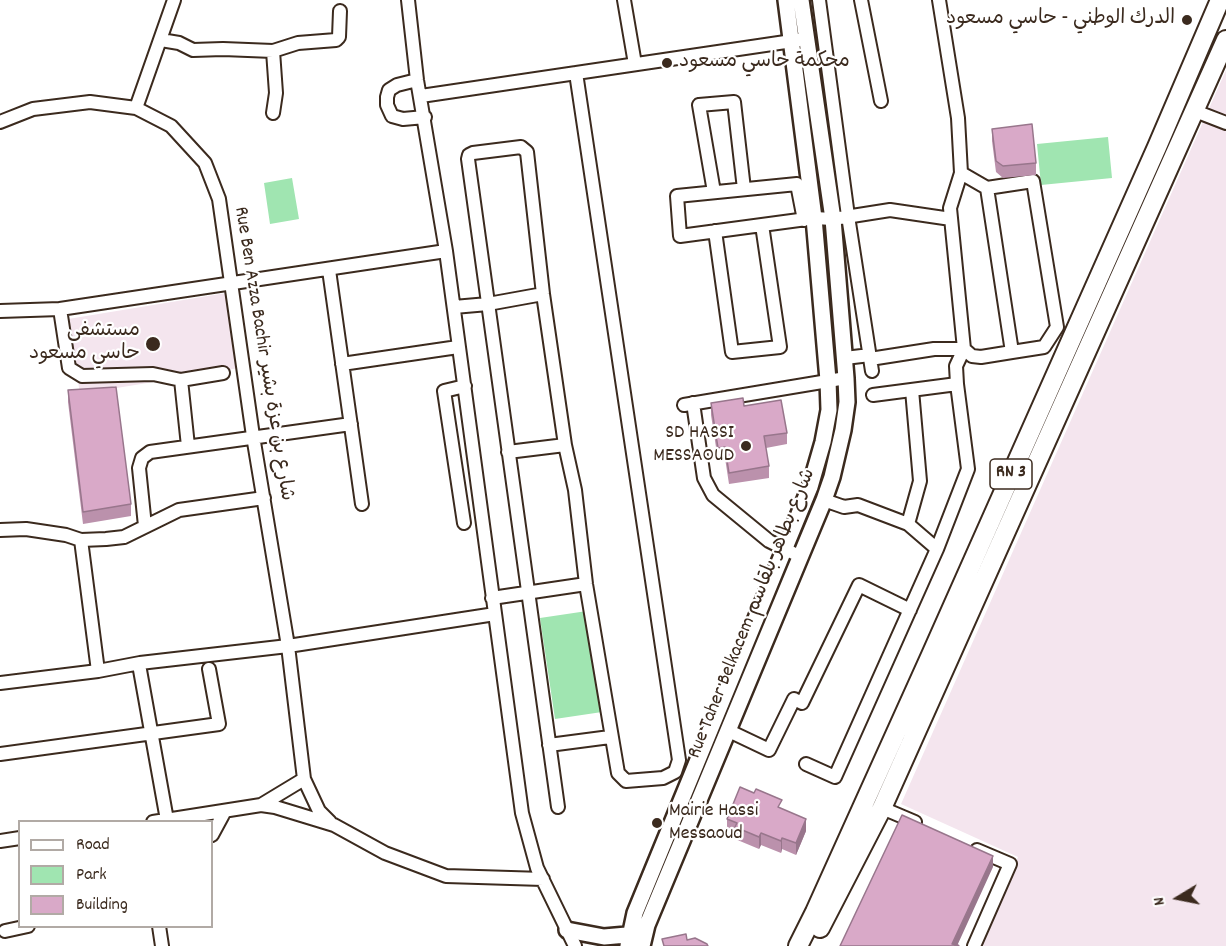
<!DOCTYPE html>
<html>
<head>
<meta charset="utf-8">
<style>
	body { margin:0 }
	#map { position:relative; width:1226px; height:946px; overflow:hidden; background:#fff; font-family:Dekko,sans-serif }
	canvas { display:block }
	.legend { position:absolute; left:18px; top:820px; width:195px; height:108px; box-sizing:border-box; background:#fff; border:2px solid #b1aaa5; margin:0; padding:8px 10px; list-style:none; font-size:18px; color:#3b2a1e }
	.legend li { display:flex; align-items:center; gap:12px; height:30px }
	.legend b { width:30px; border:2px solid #b1aaa5 }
	.north { position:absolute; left:1148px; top:868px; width:60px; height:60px; -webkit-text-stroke:4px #fff; paint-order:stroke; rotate:260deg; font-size:16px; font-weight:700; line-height:24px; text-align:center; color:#3b2a1e }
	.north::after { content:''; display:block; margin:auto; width:21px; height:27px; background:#3b2a1e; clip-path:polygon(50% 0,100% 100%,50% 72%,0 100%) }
</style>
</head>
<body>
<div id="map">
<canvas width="1226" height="946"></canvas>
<ul class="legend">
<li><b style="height:8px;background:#fff"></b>Road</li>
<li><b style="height:16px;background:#a0e5b1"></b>Park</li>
<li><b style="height:16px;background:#d9a9c8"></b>Building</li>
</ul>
<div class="north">N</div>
</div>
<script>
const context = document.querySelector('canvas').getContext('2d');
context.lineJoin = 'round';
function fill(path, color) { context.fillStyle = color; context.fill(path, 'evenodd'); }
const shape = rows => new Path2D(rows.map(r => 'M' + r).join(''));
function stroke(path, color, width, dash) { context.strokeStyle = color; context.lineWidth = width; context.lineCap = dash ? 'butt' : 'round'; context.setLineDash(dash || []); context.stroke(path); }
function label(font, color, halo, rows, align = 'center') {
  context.font = font + ' Dekko,"Playpen Sans Arabic",sans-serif'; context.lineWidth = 4.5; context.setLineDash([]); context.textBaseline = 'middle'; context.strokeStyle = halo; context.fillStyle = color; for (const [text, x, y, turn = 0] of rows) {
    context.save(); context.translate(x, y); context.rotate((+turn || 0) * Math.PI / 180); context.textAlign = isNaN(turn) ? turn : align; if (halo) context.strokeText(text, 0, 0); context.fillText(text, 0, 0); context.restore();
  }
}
const built = shape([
	[1226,70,1226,946,982,946,1018,857,901,804],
	[226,293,239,368,80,394,68,319]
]);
const green = shape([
	[1108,137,1112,178,1041,185,1037,144],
	[292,178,299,219,270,224,264,183],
	[587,611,602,712,555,719,540,618]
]);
const minor = shape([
	[408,0,417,80,446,251,522,813,537,868,575,946],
	[624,0,635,64],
	[819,0,848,216,872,371],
	[861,0,881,101],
	[161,40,179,43,193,50,223,49,273,51,298,43,336,40,339,37,340,11],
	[273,51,276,93,273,113],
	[417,80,397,85,389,90,387,97,387,105,392,116,403,119,425,117],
	[421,96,799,40],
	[136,108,174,0],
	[1195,111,1226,123],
	[0,122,33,109,90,102,136,108,171,126,205,163,219,199,253,436,288,646,304,779,261,805],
	[961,173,987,188,1033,181,1057,327,1044,347,1012,352],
	[714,192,699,105,734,102,744,189],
	[804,220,797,184,677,196,680,236,814,218,833,219,890,210,951,219],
	[715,231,732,352,780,347,762,225],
	[329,270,362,504],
	[454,307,488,304,543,294],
	[60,309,69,368,82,376,153,374,181,380,223,373],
	[0,311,60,309,446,251],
	[845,358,870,355],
	[870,359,934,349,964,349,972,356,981,357,1012,352,987,188],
	[342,364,458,347],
	[181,380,188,446],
	[873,395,957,384],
	[693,403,704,478,713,495,769,541,793,553],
	[684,405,846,378],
	[508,452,565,445],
	[824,500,844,507,858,505,908,524,937,549],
	[464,523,444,391,465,386],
	[908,524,920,481,912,390],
	[145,526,139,468,142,458,150,452,351,424],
	[0,530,26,529,66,535,81,540,106,539,124,537,179,510,264,498],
	[81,540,98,671],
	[492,598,586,584],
	[140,670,167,820],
	[0,683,98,671,140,663,288,646,495,614],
	[729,731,769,750,794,699,802,703,859,585,910,610],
	[549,745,610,737],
	[0,754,219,724,209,669],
	[806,764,835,777,937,549,968,469,957,384,956,366,964,349,950,208,961,173,958,118,939,0],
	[304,779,319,811,330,822],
	[558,807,468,159,469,155,473,153,521,147,527,152,543,294,565,445,575,490,586,584,618,773,626,781,663,778,675,772,679,760,576,73],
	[882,808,915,822],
	[153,822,261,805,275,807,334,825,385,853,446,876,543,879],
	[212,835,225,811],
	[0,841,20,838],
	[159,926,162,946],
	[5,931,28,926],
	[974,946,1010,864,977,850]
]);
const major = shape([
	[567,930,604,937,638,934],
	[628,946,635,913,810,487,823,442,829,410,828,380,814,218,786,0],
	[642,946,647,925,824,500,832,477,843,430,847,402,846,378,833,219,801,0]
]);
const highway = shape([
	[820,928,882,808,1226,40],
	[798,946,815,912,931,655,1157,147,1220,0]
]);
const wall = shape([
	[992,129,1036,163,1036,175,1003,178,996,172,992,141],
	[68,390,131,504,131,516,83,524,68,402],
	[711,403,744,406,787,433,787,444,766,448,769,466,769,478,729,484,725,458,718,460,711,415],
	[754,793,782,809,806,831,796,855,782,849,781,853,761,845,759,849,735,839,735,834,727,831,727,819]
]);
const shadedWall = shape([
	[806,819,806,831,796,855,796,843],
	[761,833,761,845,759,849,759,837],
	[782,838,782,849,781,853,781,841],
	[993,856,993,867,957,946,952,944]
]);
const building = shape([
	[1032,124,1036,163,1003,166,996,161,992,129,1032,124],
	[116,387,131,504,83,512,68,390,116,387],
	[743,398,744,406,781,400,787,433,764,436,769,466,729,473,725,447,718,448,711,403,743,398],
	[740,787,754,793,756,789,782,800,778,807,806,819,796,843,782,838,781,841,761,833,759,837,735,827,737,823,727,819,740,787],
	[902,815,993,856,952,944,958,945,959,946,840,946,902,815],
	[686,934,687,940,695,938,707,944,708,946,664,946,662,939,686,934]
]);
const markers = [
	[1187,20,6,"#3b2a1e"],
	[667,63,6,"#3b2a1e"],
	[153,344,8,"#3b2a1e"],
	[746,446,6,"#3b2a1e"],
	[657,823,6,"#3b2a1e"]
];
const shields = [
	[1011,474,42]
];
const shieldNames = [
	["RN 3",1011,474]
];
const poiNames = [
	["الدرك الوطني - حاسي مسعود",1175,20],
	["محكمة حاسي مسعود",679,63,"left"],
	["مستشفى",140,332],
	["حاسي مسعود",140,355],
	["SD HASSI",734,434],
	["MESSAOUD",734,457],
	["Mairie Hassi",669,812,"left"],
	["Messaoud",669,835,"left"]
];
const streetNames = [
	["Rue Ben Azza Bachir شارع بن عزة بشير",262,354,81],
	["Rue Taher Belkacem شارع بطاهر بلقاسم",753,614,-68]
];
fill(built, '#f4e5ee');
fill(green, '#a0e5b1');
stroke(minor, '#3b2a1e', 16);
stroke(major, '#3b2a1e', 20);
stroke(highway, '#3b2a1e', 22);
stroke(minor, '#fff', 12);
stroke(major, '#fff', 15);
stroke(highway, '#fff', 18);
fill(wall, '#bb91ac');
fill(shadedWall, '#98768c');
fill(building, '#d9a9c8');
stroke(building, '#98768c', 1.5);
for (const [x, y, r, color] of markers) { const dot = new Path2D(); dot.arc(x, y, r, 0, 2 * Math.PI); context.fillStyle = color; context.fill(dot); stroke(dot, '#fff', 2); }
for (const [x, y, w] of shields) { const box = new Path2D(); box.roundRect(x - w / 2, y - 15, w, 30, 4.5); context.fillStyle = '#fff'; context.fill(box); stroke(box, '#3b2a1e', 1.5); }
label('bold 18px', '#3b2a1e', null, shieldNames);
label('20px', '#3b2a1e', '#fff', poiNames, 'right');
label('20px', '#3b2a1e', '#fff', streetNames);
</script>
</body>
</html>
